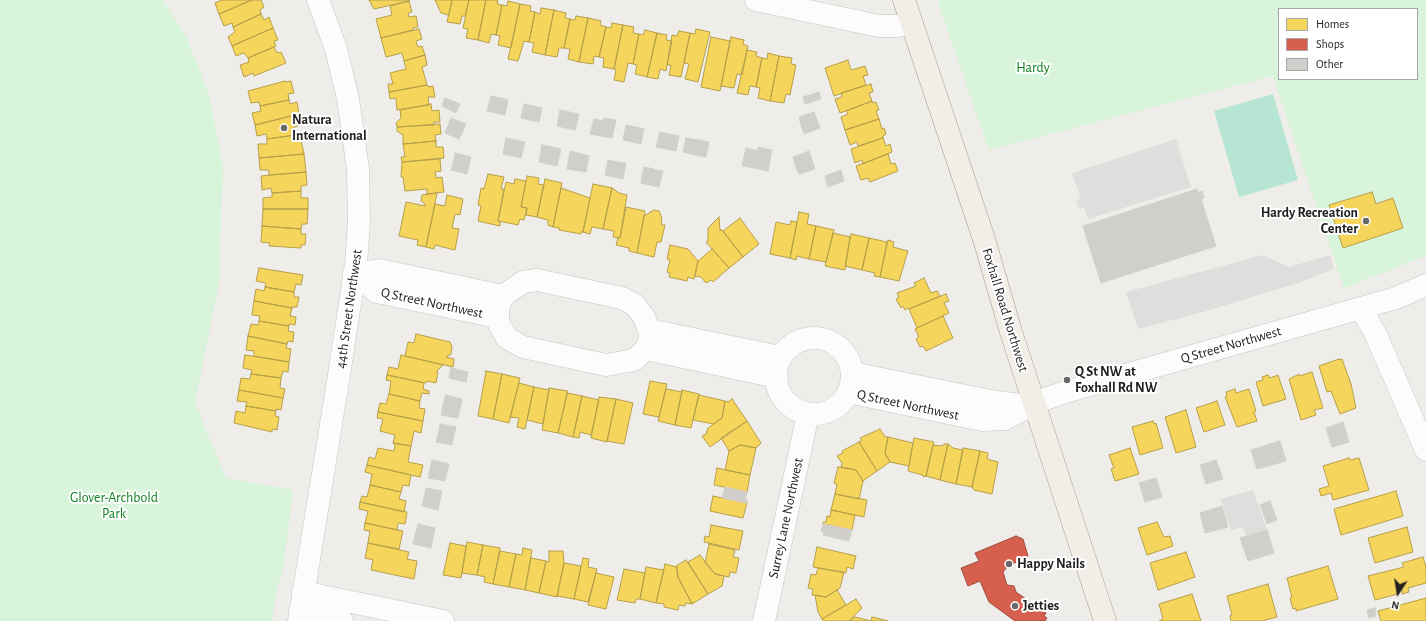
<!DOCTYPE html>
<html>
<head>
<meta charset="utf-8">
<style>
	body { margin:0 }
	#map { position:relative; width:1426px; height:621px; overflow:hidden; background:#efede9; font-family:"Alegreya Sans",sans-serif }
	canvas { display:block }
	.legend { position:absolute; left:1278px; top:8px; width:140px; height:72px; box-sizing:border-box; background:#fff; border:1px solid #a6a6a6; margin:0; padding:5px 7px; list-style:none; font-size:12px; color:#212121 }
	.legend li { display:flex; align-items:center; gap:8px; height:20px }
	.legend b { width:20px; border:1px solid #a6a6a6 }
	.north { position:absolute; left:1378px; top:573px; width:40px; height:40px; -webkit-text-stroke:3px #fff; paint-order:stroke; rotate:192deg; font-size:11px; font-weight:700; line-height:16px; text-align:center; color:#212121 }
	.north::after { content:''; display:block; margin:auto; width:14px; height:18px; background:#212121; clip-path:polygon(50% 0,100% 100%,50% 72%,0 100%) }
</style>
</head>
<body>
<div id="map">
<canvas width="1426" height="621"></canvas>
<ul class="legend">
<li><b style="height:11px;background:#f6d55c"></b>Homes</li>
<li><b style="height:11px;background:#d6604d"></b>Shops</li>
<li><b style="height:11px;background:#d1cfcc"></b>Other</li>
</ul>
<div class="north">N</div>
</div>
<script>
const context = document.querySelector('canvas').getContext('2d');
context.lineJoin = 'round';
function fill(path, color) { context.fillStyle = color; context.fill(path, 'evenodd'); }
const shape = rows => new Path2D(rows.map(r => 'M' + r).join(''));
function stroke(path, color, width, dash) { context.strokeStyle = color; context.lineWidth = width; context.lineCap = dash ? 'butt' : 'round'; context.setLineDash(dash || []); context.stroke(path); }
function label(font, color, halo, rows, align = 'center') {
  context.font = font + ' "Alegreya Sans",sans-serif'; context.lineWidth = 4; context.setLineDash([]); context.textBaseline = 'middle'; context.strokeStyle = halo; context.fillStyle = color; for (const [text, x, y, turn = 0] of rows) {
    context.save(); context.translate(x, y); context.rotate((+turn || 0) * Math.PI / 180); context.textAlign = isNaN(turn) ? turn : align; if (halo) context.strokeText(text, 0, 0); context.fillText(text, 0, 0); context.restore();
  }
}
const park = shape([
	[0,0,163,0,187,38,209,95,223,167,219,283,195,403,226,478,293,490,284,562,275,600,272,621,0,621],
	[937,0,1426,0,1426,256,1344,288,1273,76,989,150],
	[1279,9,1417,9,1417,79,1279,79]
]);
const pitch = shape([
	[1273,94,1298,180,1239,197,1214,111]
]);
const parking = shape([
	[1176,139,1191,187,1088,219,1084,208,1079,209,1076,201,1081,199,1072,173],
	[1263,255,1289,267,1330,255,1334,269,1298,283,1203,312,1138,329,1126,292],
	[1253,490,1267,530,1246,536,1243,527,1231,530,1221,499]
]);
const homes = shape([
	[222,0,252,0,219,14,215,3,222,0],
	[252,0,261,0,264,7,260,10,261,14,233,27,232,23,224,26,219,14,252,0],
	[369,0,409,0,409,1,374,9,369,0],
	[435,0,452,0,449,15,441,13,435,0],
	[452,0,469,0,465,16,462,16,460,24,447,22,452,0],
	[469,0,486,0,478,40,466,38,468,29,463,28,469,0],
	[486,0,498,0,497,4,502,5,496,35,491,34,489,43,478,40,486,0],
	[409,1,412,12,408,13,409,17,416,16,418,27,413,28,413,30,381,38,376,19,392,15,390,6,409,1],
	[508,1,520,4,511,48,498,45,500,36,496,35,502,5,507,6,508,1],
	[520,4,531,6,530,11,535,12,529,42,524,41,518,61,508,59,520,4],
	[541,8,554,10,545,55,532,52,534,43,529,42,535,12,540,14,541,8],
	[554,10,566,13,565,18,570,19,564,48,559,48,557,57,545,55,554,10],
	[261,14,264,20,269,17,273,28,232,46,228,37,235,32,233,27,261,14],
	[576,16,588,18,579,62,568,59,570,49,564,48,570,19,575,20,576,16],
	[588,18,601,21,600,25,606,27,599,57,594,56,593,64,579,62,588,18],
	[612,23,623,25,614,69,603,67,604,58,599,57,606,27,611,28,612,23],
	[623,25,634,27,633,33,639,34,633,64,628,63,624,82,614,80,616,70,614,69,623,25],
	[273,28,278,40,274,41,276,46,248,58,244,53,236,56,232,46,273,28],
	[419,29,422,39,416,41,418,47,422,46,425,55,404,61,402,53,386,57,381,38,419,29],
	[696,29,710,32,698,82,685,79,689,64,684,63,690,33,695,34,696,29],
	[645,30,657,33,647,77,635,74,637,65,633,64,639,34,643,35,645,30],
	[679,31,690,33,681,77,669,75,671,65,667,65,672,35,677,36,679,31],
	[657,33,667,35,666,40,672,41,666,71,660,69,658,79,647,77,657,33],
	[711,37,730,41,720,91,701,87,711,37],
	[731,37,744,40,743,44,748,46,742,75,737,74,734,88,721,86,731,37],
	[274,47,277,53,281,52,286,63,254,76,253,73,244,77,240,65,249,62,248,58,274,47],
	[747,50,757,52,756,56,762,58,756,87,750,86,748,95,737,93,747,50],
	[768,53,779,56,770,101,758,98,760,88,756,87,762,58,767,59,768,53],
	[425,55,427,65,422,67,427,85,389,92,388,84,393,84,390,73,406,69,404,61,425,55],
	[779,56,792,58,791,64,796,65,790,95,786,94,784,103,770,101,779,56],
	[848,60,851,70,865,66,868,75,863,76,866,85,834,96,825,68,848,60],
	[285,81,286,82,291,81,294,93,288,94,289,100,260,106,259,102,251,103,248,91,285,81],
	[871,84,873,92,869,93,872,101,840,113,835,99,842,97,841,93,871,84],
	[427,85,428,87,433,86,435,97,428,97,429,105,397,110,396,98,390,99,389,92,427,85],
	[289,100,290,104,297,102,299,114,255,125,252,113,261,111,260,106,289,100],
	[872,101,872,103,876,102,879,110,876,111,879,119,845,130,841,117,848,114,846,111,872,101],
	[431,104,432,111,439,110,440,122,434,122,434,125,397,127,396,123,401,118,400,110,431,104],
	[299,114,302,125,294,127,295,135,267,139,266,134,257,136,255,125,299,114],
	[879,119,882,129,884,128,886,134,883,136,883,138,858,146,857,142,850,145,845,130,879,119],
	[440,124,441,134,435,135,436,141,403,144,403,135,397,131,397,127,440,124],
	[295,135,297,141,301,140,304,154,259,158,258,144,267,144,267,139,295,135],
	[883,138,886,146,890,144,892,152,863,164,862,160,855,163,851,149,883,138],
	[436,141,436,147,443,147,444,158,402,162,401,157,405,157,403,144,436,141],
	[304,154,306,172,269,175,269,170,260,170,259,158,304,154],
	[888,154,891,164,895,163,898,171,870,182,868,178,861,180,856,166,888,154],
	[440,159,441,171,435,172,436,178,442,177,444,192,427,194,427,189,405,191,403,177,401,177,402,162,440,159],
	[306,172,307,185,301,186,301,191,272,193,271,188,262,190,261,176,306,172],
	[488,174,504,177,501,189,504,189,498,221,500,222,500,226,478,221,481,206,478,205,481,188,484,189,488,174],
	[527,176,539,178,538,184,544,185,537,217,526,215,527,208,521,207,527,176],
	[515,179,526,181,521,207,527,208,524,220,520,219,518,225,498,221,506,182,514,184,515,179],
	[545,179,562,183,553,227,548,225,548,220,537,217,545,179],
	[593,184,612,188,603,229,592,227,590,234,583,232,593,184],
	[561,188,590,198,583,232,581,232,581,234,559,230,559,228,553,227,561,188],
	[612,188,619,193,627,195,620,238,613,237,614,231,603,229,612,188],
	[301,191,301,198,308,198,308,209,263,209,263,198,272,197,272,193,301,191],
	[1372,192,1376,204,1393,198,1403,228,1343,248,1329,205,1372,192],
	[437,193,426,247,417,245,418,240,399,236,406,202,425,206,425,204,421,201,422,195,437,193],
	[447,195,463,199,460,215,455,214,452,228,459,229,455,250,435,245,434,249,426,247,435,204,445,206,447,195],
	[626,207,645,211,637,253,629,251,629,248,616,245,618,238,620,238,626,207],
	[263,209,308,209,307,224,302,224,301,229,262,226,263,209],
	[654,210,659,211,662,218,661,225,665,225,661,242,657,242,654,257,637,253,644,216,654,210],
	[799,212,809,214,807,224,816,226,809,259,797,256,796,260,790,258,799,212],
	[719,217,720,231,721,229,743,257,729,268,706,242,708,241,708,228,719,217],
	[740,218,759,244,743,257,723,231,740,218],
	[791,221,797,222,790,258,770,254,776,222,790,225,791,221],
	[262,226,301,229,301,234,306,234,305,245,301,245,301,248,269,246,270,243,261,242,262,226],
	[816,226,834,230,826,262,809,259,816,226],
	[833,233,850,237,845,270,825,266,833,233],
	[851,234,869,238,862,270,845,266,851,234],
	[869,238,887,242,880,277,874,276,875,273,862,270,869,238],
	[888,240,894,242,893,247,908,251,899,281,880,277,888,240],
	[670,245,688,249,698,261,694,279,688,277,687,281,669,277,670,273,667,272,670,260,667,259,670,245],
	[712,249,729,268,713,282,711,280,706,283,701,277,695,276,698,261,712,249],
	[259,268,303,275,301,285,296,284,294,292,265,287,266,283,256,281,259,268],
	[924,278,931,293,937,291,940,296,909,309,908,308,905,310,903,306,901,308,896,299,899,297,897,293,916,286,914,283,924,278],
	[265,287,294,292,294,297,299,297,297,307,292,307,292,308,254,301,256,289,264,291,265,287],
	[946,294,949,301,944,303,949,313,917,328,909,309,946,294],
	[254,301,292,308,290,316,296,317,295,325,289,324,289,326,259,321,260,316,252,315,254,301],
	[943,316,953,338,926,351,923,346,920,347,916,339,919,337,915,329,943,316],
	[259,321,289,326,288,331,294,332,293,342,288,341,287,344,248,336,251,324,258,325,259,321],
	[416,334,450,342,452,347,451,354,446,357,454,359,453,367,405,356,408,342,414,343,416,334],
	[248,336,287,344,286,348,291,349,289,362,254,356,254,351,246,350,248,336],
	[245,355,289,362,288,372,283,371,281,378,251,374,252,370,243,368,245,355],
	[401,355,443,365,436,372,438,372,436,383,427,381,426,383,387,375,389,367,398,369,401,355],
	[1339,359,1340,360,1342,359,1351,384,1356,408,1340,414,1331,391,1327,392,1319,366,1339,359],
	[486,371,502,374,493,419,478,416,486,371],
	[1312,372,1323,408,1314,410,1316,415,1301,420,1289,379,1299,374,1299,376,1312,372],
	[251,374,281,378,280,388,285,389,283,398,239,390,241,378,250,379,251,374],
	[502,374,520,378,509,423,493,419,502,374],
	[387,375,424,383,423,389,429,391,429,394,422,393,420,401,389,394,391,381,386,380,387,375],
	[1268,375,1270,378,1278,375,1286,399,1263,406,1256,382,1263,380,1262,377,1268,375],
	[650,381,667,384,659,417,643,414,650,381],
	[519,383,534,387,525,429,517,427,519,418,510,417,519,383],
	[534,387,549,390,543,424,527,420,534,387],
	[549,388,568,391,558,433,542,430,549,388],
	[666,389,682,392,675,425,658,421,666,389],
	[1235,389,1236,393,1249,389,1256,411,1254,412,1257,421,1237,427,1225,397,1227,396,1226,392,1235,389],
	[239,390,283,398,281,410,276,409,276,411,246,406,247,402,237,401,239,390],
	[682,390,699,394,691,428,675,425,682,390],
	[567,393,582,396,573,437,558,433,567,393],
	[389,394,420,401,419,408,425,409,423,421,378,412,380,403,386,404,389,394],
	[699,395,725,401,722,418,713,424,693,420,699,395],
	[582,396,599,400,591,435,580,432,579,438,573,437,582,396],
	[599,397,616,399,607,442,591,438,599,397],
	[616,399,633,403,624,444,607,441,616,399],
	[732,399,747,421,710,447,702,436,706,434,708,428,722,418,725,401,728,402,732,399],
	[1217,401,1225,425,1204,432,1196,408,1217,401],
	[246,406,276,411,275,416,279,417,277,430,272,429,272,432,234,423,236,411,245,413,246,406],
	[1186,410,1196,447,1176,453,1165,417,1186,410],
	[378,412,423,421,421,433,414,431,411,446,393,443,395,435,380,431,383,419,377,418,378,412],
	[747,421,761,443,756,448,740,445,729,451,721,438,747,421],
	[1153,421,1154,424,1156,423,1163,448,1140,455,1132,427,1153,421],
	[880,429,885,437,888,437,885,453,890,462,877,471,859,442,862,440,860,438,880,429],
	[888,437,913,443,909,466,890,462,885,453,888,437],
	[914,438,934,442,926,476,924,477,922,475,908,471,914,438],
	[859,442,877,471,863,481,856,470,841,467,842,463,837,456,843,453,842,451,859,442],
	[393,443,411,446,408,462,423,465,420,477,367,465,369,457,375,459,378,448,394,451,395,445,393,443],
	[945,444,948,444,940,480,926,476,933,445,941,446,945,444],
	[948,444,953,448,963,450,956,484,940,480,948,444],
	[740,445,756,448,750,475,725,470,729,451,740,445],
	[963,448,980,451,972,487,956,484,963,448],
	[1130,448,1139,474,1115,481,1111,469,1114,468,1109,455,1130,448],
	[980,451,988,453,987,459,998,462,992,494,974,490,972,487,980,451],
	[1349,458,1350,460,1359,458,1369,490,1333,500,1331,493,1321,496,1319,489,1329,486,1323,466,1349,458],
	[367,465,411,475,409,486,403,485,401,492,370,485,372,474,365,472,367,465],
	[838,467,856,470,863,481,859,499,835,494,837,484,834,483,838,467],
	[717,468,750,475,747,492,714,485,717,468],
	[370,485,401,492,399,499,406,501,404,512,360,502,362,496,367,497,370,485],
	[1396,491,1403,516,1341,535,1334,509,1396,491],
	[835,494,867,500,864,517,831,510,835,494],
	[713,496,747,503,743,518,710,511,713,496],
	[360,502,407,512,405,524,398,523,397,530,365,523,368,511,359,509,360,502],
	[831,510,855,515,852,530,823,524,823,522,826,522,827,516,830,517,831,510],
	[1157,522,1164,537,1170,536,1173,546,1147,555,1138,528,1157,522],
	[365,523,403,531,399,549,368,543,370,531,364,530,365,523],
	[711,525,743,531,739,550,704,542,705,536,709,537,711,525],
	[1407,527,1413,552,1375,563,1368,538,1407,527],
	[467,542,483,545,477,575,462,573,467,542],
	[368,543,409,552,407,559,417,561,414,579,371,570,373,560,365,558,368,543],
	[450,543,466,546,461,578,443,575,450,543],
	[709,544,735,550,733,557,739,558,736,573,730,572,729,577,715,574,705,563,709,544],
	[483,545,500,548,493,584,484,582,485,577,477,575,483,545],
	[817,547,856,556,853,569,847,567,846,573,813,567,817,547],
	[523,548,532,550,525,590,509,587,516,554,522,555,523,548],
	[500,551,516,554,509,587,493,584,500,551],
	[549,551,563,551,564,563,557,597,539,593,546,561,549,562,549,551],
	[1186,552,1195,577,1158,590,1150,563,1186,552],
	[700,555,715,574,724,576,722,586,708,594,688,562,700,555],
	[1423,557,1426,567,1426,583,1408,588,1409,592,1402,594,1402,590,1398,592,1398,594,1375,600,1368,576,1404,567,1402,563,1423,557],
	[531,558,546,561,539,593,525,590,531,558],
	[583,558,589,559,588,567,597,569,588,602,574,599,583,558],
	[686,560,708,594,692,604,678,577,676,566,686,560],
	[564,563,581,566,574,599,557,596,564,563],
	[665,564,677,567,678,577,692,604,686,603,685,606,679,605,678,610,664,607,664,604,656,603,665,564],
	[1328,566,1338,599,1296,611,1296,608,1293,609,1290,598,1292,597,1287,578,1328,566],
	[646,567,664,570,656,603,640,599,646,567],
	[818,568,844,572,840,588,826,597,812,595,813,589,808,588,811,574,816,575,818,568],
	[624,569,645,573,640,599,636,599,635,603,617,600,624,569],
	[596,573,614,577,606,609,588,605,596,573],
	[1268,584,1277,617,1262,621,1231,621,1230,616,1232,615,1227,596,1268,584],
	[837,590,846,605,822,619,818,612,815,595,826,597,837,590],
	[1192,594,1201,621,1159,621,1163,619,1159,604,1192,594],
	[1426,598,1426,621,1381,621,1378,611,1426,598],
	[856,599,862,608,849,621,823,621,822,619,856,599],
	[855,617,871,621,849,621,855,617],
	[872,617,888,621,871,621,872,617]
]);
const shops = shape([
	[1016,536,1023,539,1028,556,1007,567,1003,572,1006,582,1007,585,1014,586,1016,592,1046,613,1044,616,1047,618,1045,621,1015,621,989,602,980,581,968,586,961,568,979,561,975,553,1016,536]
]);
const building = shape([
	[819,92,821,99,805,104,803,97,819,92],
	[491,96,500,98,496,113,487,111,491,96],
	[445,98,460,104,456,113,442,106,445,98],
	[500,98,508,100,505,115,496,113,500,98],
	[524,104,533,106,530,120,521,118,524,104],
	[533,106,542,108,539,122,530,120,533,106],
	[560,110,569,112,566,128,557,126,560,110],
	[569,112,579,114,575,130,566,128,569,112],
	[814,112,817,120,801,125,799,117,814,112],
	[451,118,466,124,463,131,448,126,451,118],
	[604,118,616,120,612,138,601,136,604,118],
	[594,119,603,121,601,136,590,134,594,119],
	[817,120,820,128,804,134,801,125,817,120],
	[626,125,636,127,633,142,623,140,626,125],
	[448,126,463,131,459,139,445,133,448,126],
	[636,127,644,129,641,144,633,142,636,127],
	[660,132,669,134,666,149,656,147,660,132],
	[669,134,679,136,676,151,666,149,669,134],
	[506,138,515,140,512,156,503,154,506,138],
	[686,138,699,140,695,155,683,152,686,138],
	[515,140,525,142,521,158,512,156,515,140],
	[699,140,709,142,706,157,695,155,699,140],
	[542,145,552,147,548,164,539,162,542,145],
	[552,147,561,149,557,166,548,164,552,147],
	[758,147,772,150,768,171,755,168,758,147],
	[746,148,758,151,755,168,742,166,746,148],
	[570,151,589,156,586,172,567,169,570,151],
	[809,151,812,160,795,165,793,157,809,151],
	[455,153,471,157,469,165,454,161,455,153],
	[608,160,617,162,614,177,605,175,608,160],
	[812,160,815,169,799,174,795,165,812,160],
	[454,161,469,165,467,174,451,170,454,161],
	[617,162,626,163,623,179,614,177,617,162],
	[644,167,654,169,650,185,641,183,644,167],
	[654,170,663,171,659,187,650,185,654,170],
	[841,170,844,181,828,187,825,176,841,170],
	[1197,189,1198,193,1202,191,1204,198,1201,199,1216,246,1101,283,1083,226,1197,189],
	[451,368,468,372,466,382,449,378,451,368],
	[446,395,462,399,460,409,443,405,446,395],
	[443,405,460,409,458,418,441,415,443,405],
	[1343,422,1349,442,1332,447,1326,428,1343,422],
	[440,424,456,427,454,435,439,431,440,424],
	[439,431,454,435,452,445,436,442,439,431],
	[1280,441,1286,461,1257,469,1251,450,1280,441],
	[432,460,449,464,447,472,430,469,432,460],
	[1216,460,1223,479,1206,484,1200,465,1216,460],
	[430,469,447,472,445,481,428,478,430,469],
	[1156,478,1162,497,1145,502,1139,483,1156,478],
	[725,487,747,492,745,500,747,500,747,503,722,498,725,487],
	[426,488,442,491,440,500,424,497,426,488],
	[424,497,440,500,438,510,422,506,424,497],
	[1270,501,1277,520,1267,524,1260,505,1270,501],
	[1222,506,1228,527,1205,533,1200,513,1222,506],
	[418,524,435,528,433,538,415,535,418,524],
	[823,524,852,530,849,541,823,535,824,532,821,531,823,524],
	[1267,530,1274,553,1248,561,1240,538,1267,530],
	[415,535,433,538,431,548,413,544,415,535],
	[1375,608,1376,616,1369,618,1367,610,1375,608]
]);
const street = shape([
	[756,0,879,26,896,26,912,24],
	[354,274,377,292,498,317],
	[354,274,379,270,503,296],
	[537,280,622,298,635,305,644,317,649,330,650,340,646,349,634,360,606,365,523,347,507,338,499,324,498,317,498,307,503,296,523,282,537,280],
	[1361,308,1376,335,1426,450],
	[649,330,780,357],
	'776 376a38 38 0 1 1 76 0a38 38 0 1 1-76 0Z',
	[646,349,777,377],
	[852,373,990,401,1020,405,1033,403],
	[848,392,982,420,1005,419,1035,403,1062,393,1396,298,1426,285],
	[303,592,443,621],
	[300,612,342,621],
	[299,621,339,375,356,264,359,222,358,169,348,99,336,49,318,0],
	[764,621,808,414]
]);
const primary = shape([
	[904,0,984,239,1011,332,1105,621]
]);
const markers = [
	[284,128,4,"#696867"],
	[1366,221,4,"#696867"],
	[1067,380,4,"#696867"],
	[1009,564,4,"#696867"],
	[1015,606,4,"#696867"]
];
const parkNames = [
	["Hardy",1033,68],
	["Glover-Archbold",114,498],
	["Park",114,514]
];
const poiNames = [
	["Natura",292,120],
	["International",292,136],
	["Hardy Recreation",1358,213,"right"],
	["Center",1358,229,"right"],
	["Q St NW at",1075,372],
	["Foxhall Rd NW",1075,388],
	["Happy Nails",1017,564],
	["Jetties",1023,606]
];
const streetNames = [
	["Q Street Northwest",432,303,12],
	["44th Street Northwest",349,309,-82],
	["Foxhall Road Northwest",1005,310,73],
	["Q Street Northwest",1231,345,-16],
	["Q Street Northwest",908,405,12],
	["Surrey Lane Northwest",786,518,-78]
];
fill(park, '#d8f4da');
fill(pitch, '#b6e5d4');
fill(parking, '#dfdedd');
fill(homes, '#f6d55c');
stroke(homes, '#b69f4a', 1);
fill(shops, '#d6604d');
stroke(shops, '#a04d40', 1);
fill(building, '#d1cfcc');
stroke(building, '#d2cfcb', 1);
stroke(street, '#c6c5c4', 23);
stroke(primary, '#a59d85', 23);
stroke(street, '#fdfcfc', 22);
stroke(primary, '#f2ede6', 22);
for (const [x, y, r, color] of markers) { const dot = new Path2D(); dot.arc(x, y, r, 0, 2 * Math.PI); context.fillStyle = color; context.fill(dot); stroke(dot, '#fff', 1.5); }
label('14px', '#0d801e', '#fff', parkNames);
label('bold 14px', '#212121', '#fff', poiNames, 'left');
label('14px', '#212121', '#fff', streetNames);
</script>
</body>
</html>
